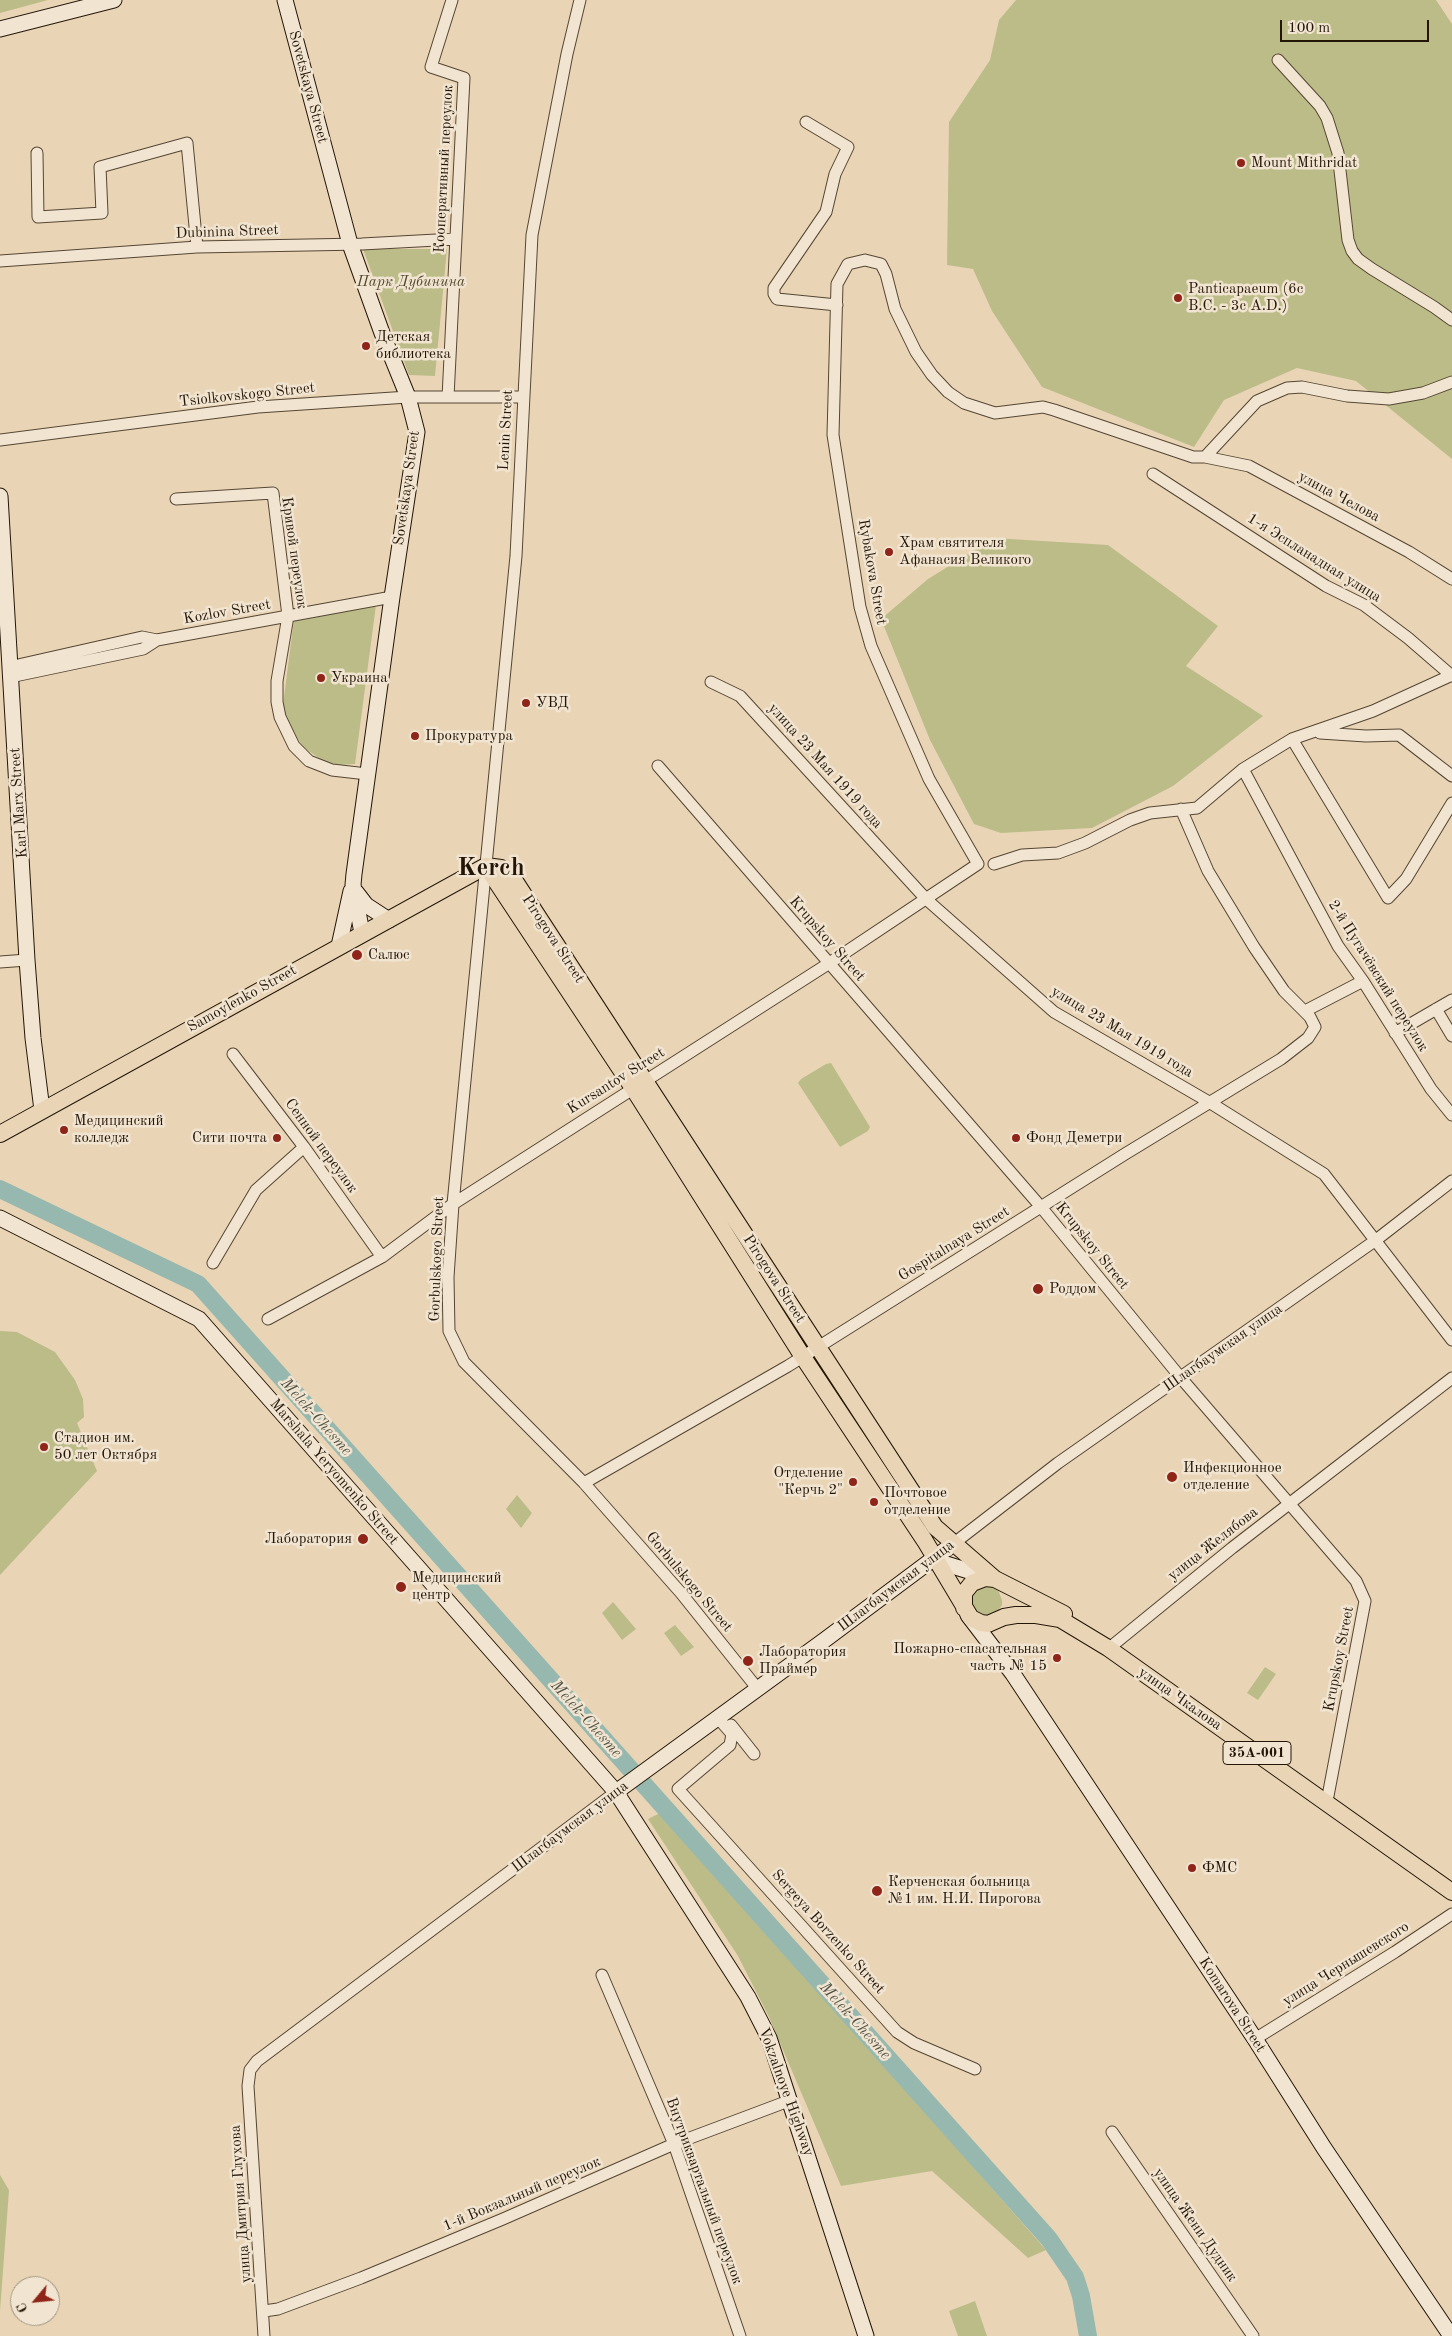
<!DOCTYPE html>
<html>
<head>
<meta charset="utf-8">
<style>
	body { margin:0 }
	#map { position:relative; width:1452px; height:2336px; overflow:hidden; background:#e9d5b6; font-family:"Old Standard TT",serif }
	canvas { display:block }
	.north { position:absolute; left:10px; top:2276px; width:50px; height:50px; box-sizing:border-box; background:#f1e4d0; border:1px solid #9f9280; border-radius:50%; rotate:242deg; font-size:14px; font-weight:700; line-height:20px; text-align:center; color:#241607 }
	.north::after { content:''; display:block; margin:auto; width:18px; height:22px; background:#8f2418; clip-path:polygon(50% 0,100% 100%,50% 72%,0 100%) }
	.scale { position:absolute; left:1280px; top:20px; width:149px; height:22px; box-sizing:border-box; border:2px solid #241607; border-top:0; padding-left:6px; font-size:15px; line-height:18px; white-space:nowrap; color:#241607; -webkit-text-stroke:4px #f1e4d0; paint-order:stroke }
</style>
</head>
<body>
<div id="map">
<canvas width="1452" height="2336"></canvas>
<div class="north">С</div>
<div class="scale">100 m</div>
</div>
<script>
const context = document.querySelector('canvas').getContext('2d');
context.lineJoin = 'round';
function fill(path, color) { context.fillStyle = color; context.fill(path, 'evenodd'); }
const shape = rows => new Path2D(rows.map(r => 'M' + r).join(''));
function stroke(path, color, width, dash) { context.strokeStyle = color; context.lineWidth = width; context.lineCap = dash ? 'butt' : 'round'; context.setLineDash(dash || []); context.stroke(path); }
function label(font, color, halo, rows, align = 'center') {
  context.font = font + ' "Old Standard TT",serif'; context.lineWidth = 5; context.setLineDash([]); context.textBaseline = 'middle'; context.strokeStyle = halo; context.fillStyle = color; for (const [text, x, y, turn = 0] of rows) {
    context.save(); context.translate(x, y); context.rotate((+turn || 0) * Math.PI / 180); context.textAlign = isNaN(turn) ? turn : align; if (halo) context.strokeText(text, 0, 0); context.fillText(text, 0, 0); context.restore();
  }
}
const green = shape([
	[0,0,48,0,0,13],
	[1016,0,1436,0,1452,24,1452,459,1356,381,1297,368,1224,400,1194,447,1042,387,992,311,973,269,947,265,949,122,990,60,999,20],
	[363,249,447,249,435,376,409,375],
	[994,538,1108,545,1218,626,1186,666,1263,716,1173,786,1092,828,1001,833,974,824,930,740,881,619,928,579],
	[376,605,355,764,339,765,323,761,303,747,296,736,288,722,283,705,294,619],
	[831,1063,870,1127,868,1131,840,1147,798,1083,801,1079,826,1064],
	[0,1331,17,1332,55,1352,75,1380,83,1399,84,1417,77,1423,97,1471,0,1575],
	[517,1495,532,1513,521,1528,506,1509],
	[979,1586,994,1587,998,1590,1002,1600,1002,1605,996,1614,986,1617,971,1609,971,1593],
	[613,1602,636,1629,622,1640,602,1613],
	[675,1625,694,1647,681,1656,664,1633],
	[1265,1667,1276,1674,1258,1700,1247,1693],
	[662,1812,1046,2250,1028,2258,932,2171,841,2186,769,2017,738,1956,648,1819],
	[0,2175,9,2190,0,2311],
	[975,2301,987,2336,958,2336,949,2311]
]);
const river = shape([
	[0,1189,198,1284,1049,2239,1075,2277,1081,2296,1088,2336]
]);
const street = shape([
	[580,0,567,54,532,235,516,556,453,1204,448,1277,449,1331,464,1362,584,1483,681,1593,757,1688],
	[1278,60,1320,106,1327,118,1338,153,1348,240,1352,251,1358,259,1372,269,1434,307,1452,320],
	[806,122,848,147,835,174,826,212,774,288,774,294,777,299,837,305],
	[37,153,38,217,102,213,100,167,187,143,197,247],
	[0,261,197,247,362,244,455,239],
	[448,397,464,78,431,67,452,0],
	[0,440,258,407,408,397,523,397],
	[1205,457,1249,466,1409,552,1452,579],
	[1153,474,1326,586,1364,605,1408,638,1452,676],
	[176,499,273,493,288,616,277,681,277,702,280,717,294,746,309,761,332,770,367,774],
	[9,667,142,637,157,640,392,597],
	[10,677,143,649,157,640],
	[711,682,740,696,926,899,1054,1012,1209,1102,1324,1174,1452,1340],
	[1320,733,1366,736,1399,735,1452,776],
	[1292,739,1388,898,1406,879,1452,803],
	[658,766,1041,1207,1181,1378,1356,1581,1365,1601,1328,1796],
	[1243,769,1338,946,1363,981,1431,1089,1452,1115],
	[994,864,1022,855,1058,853,1085,843,1130,820,1150,813,1197,808,1243,769,1292,739,1373,711,1452,675],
	[0,962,27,960],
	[1436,1009,1452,1036],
	[1305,1011,1363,981],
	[1395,1033,1452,1000],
	[233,1054,304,1147,382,1257],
	[213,1263,256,1190,304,1147],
	[268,1319,382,1257,453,1204,828,964,978,864,929,779,871,646,860,607,833,435,837,284,848,264,865,260,881,264,886,274,895,309,916,352,932,375,948,392,964,403,995,413,1043,407,1054,410,1193,457,1205,457,1257,401,1287,388,1302,387,1347,396,1389,399,1423,393,1452,382],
	[584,1483,788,1366,1125,1154,1281,1059,1308,1038,1315,1027,1310,1017,1284,991,1254,947,1208,871,1181,809],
	[953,1544,1058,1463,1376,1240,1452,1181],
	[1113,1645,1232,1548,1452,1378],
	[717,1717,732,1734,730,1745,678,1789,897,2032,914,2043,975,2069],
	[731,1725,754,1754],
	[602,1975,674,2144,740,2336],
	[1255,2039,1395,1952,1452,1914],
	[1112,2132,1253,2336],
	[264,2311,278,2309,361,2278,503,2219,674,2144,791,2100],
	[264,2336,248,2086,250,2070,257,2061,616,1792]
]);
const secondary = shape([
	[285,0,350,244,382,333,408,397,417,432,392,597,354,874,353,885,362,933],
	[0,29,114,0],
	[0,496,27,960,33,1038,42,1110],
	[356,892,366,905,389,920],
	[339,946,351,891],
	[0,1218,199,1319,616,1792,748,1997,769,2038,866,2336],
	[935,1557,946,1564,995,1579],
	[968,1615,1013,1674,1255,2039,1324,2148,1451,2336],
	[616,1792,826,1639,953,1544]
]);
const primary = shape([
	[486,866,633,1088,803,1357,925,1541,971,1618,981,1623,988,1624,1004,1617,1016,1615,1036,1615,1060,1619,1108,1648,1452,1892],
	[486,866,501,868,511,875,935,1527,995,1579,1064,1614],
	[0,1134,486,866],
	[964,1608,964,1593,972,1583,985,1578,995,1579]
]);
const markers = [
	[1241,163,5,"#8f2418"],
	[1178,298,5,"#8f2418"],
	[366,346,5,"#8f2418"],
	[889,552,5,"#8f2418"],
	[321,678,5,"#8f2418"],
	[526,703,5,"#8f2418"],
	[415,736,5,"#8f2418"],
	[357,955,6,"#8f2418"],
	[64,1130,5,"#8f2418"],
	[277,1138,5,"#8f2418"],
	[1016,1138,5,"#8f2418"],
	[1038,1289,6,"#8f2418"],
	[44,1447,5,"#8f2418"],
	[1172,1477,6,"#8f2418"],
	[853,1482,5,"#8f2418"],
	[874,1502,5,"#8f2418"],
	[363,1539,6,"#8f2418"],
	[401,1587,6,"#8f2418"],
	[1057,1658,5,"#8f2418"],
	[748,1661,6,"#8f2418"],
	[1192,1868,5,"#8f2418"],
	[877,1891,6,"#8f2418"]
];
const shields = [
	[1257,1753,68]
];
const shieldNames = [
	["35А-001",1257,1753]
];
const streetNames = [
	["Sovetskaya Street",308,87,75],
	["Кооперативный переулок",444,169,-87],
	["Dubinina Street",227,232,-2],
	["Tsiolkovskogo Street",247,395,-6],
	["Lenin Street",506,430,-87],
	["Sovetskaya Street",407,488,-82],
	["улица Челова",1339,497,28],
	["Кривой переулок",294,553,82],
	["1-я Эспланадная улица",1314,558,32],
	["Rybakova Street",872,572,80],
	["Kozlov Street",227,612,-10],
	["улица 23 Мая 1919 года",825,766,48],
	["Karl Marx Street",19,803,-94],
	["Pirogova Street",553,939,57],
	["Krupskoy Street",827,939,49],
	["2-й Пугачёвский переулок",1378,976,58],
	["Samoylenko Street",242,999,-29],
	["улица 23 Мая 1919 года",1122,1032,31],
	["Kursantov Street",616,1081,-32],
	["Сенной переулок",321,1146,54],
	["Gospitalnaya Street",954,1244,-32],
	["Krupskoy Street",1092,1246,51],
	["Gorbulskogo Street",437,1259,-88],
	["Pirogova Street",774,1279,57],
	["Шлагбаумская улица",1223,1348,-35],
	["Marshala Yeryomenko Street",334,1472,49],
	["улица Желябова",1213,1544,-38],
	["Gorbulskogo Street",689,1582,50],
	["Шлагбаумская улица",896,1586,-37],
	["Krupskoy Street",1339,1659,-79],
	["улица Чкалова",1180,1699,35],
	["Шлагбаумская улица",570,1827,-37],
	["Sergeya Borzenko Street",828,1932,48],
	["улица Чернышевского",1346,1964,-32],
	["Komarova Street",1232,2005,57],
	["Vokzalnoye Highway",786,2092,70],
	["Внутриквартальный переулок",704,2191,70],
	["1-й Вокзальный переулок",522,2194,-23],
	["улица Дмитрия Глухова",241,2204,-94],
	["улица Жени Дудник",1195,2225,55]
];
const poiNames = [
	["Mount Mithridat",1251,163],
	["Panticapaeum (6c",1188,289],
	["B.C. - 3c A.D.)",1188,306],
	["Детская",376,337],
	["библиотека",376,354],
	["Храм святителя",899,543],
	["Афанасия Великого",899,560],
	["Украина",331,678],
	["УВД",536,703],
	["Прокуратура",425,736],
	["Салюс",368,955],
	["Медицинский",74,1121],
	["колледж",74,1138],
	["Сити почта",267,1138,"right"],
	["Фонд Деметри",1026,1138],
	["Роддом",1049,1289],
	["Стадион им.",54,1438],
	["50 лет Октября",54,1455],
	["Инфекционное",1183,1468],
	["отделение",1183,1485],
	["Отделение",843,1473,"right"],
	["\"Керчь 2\"",843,1490,"right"],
	["Почтовое",884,1493],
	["отделение",884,1510],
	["Лаборатория",352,1539,"right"],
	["Медицинский",412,1578],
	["центр",412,1595],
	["Пожарно-спасательная",1047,1649,"right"],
	["часть № 15",1047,1666,"right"],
	["Лаборатория",759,1652],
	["Праймер",759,1669],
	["ФМС",1202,1868],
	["Керченская больница",888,1882],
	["№1 им. Н.И. Пирогова",888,1899]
];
const parkNames = [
	["Парк Дубинина",411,282]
];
const waterNames = [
	["Melek-Chesme",316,1417,48],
	["Melek-Chesme",586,1719,48],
	["Melek-Chesme",855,2021,48]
];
const townNames = [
	["Kerch",491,868]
];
fill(green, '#bcbc89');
stroke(river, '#97b8af', 18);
stroke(street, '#554633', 13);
stroke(secondary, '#241607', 17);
stroke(primary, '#241607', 18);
stroke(street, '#f1e4d0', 11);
stroke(secondary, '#f1e4d0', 15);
stroke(primary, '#e9d5b6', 16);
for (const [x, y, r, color] of markers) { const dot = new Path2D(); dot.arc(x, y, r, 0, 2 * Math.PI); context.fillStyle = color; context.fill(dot); stroke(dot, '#f1e4d0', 2); }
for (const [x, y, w] of shields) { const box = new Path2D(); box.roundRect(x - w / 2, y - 11.5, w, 23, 4); context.fillStyle = '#f1e4d0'; context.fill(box); stroke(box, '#241607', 1); }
label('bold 14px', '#241607', null, shieldNames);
label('15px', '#241607', '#f1e4d0', streetNames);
label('15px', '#241607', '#f1e4d0', poiNames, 'left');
label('italic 15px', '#52482e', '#f1e4d0', parkNames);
label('italic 16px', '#4c4f42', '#f1e4d0', waterNames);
label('bold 25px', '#241607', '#f1e4d0', townNames);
</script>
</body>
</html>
